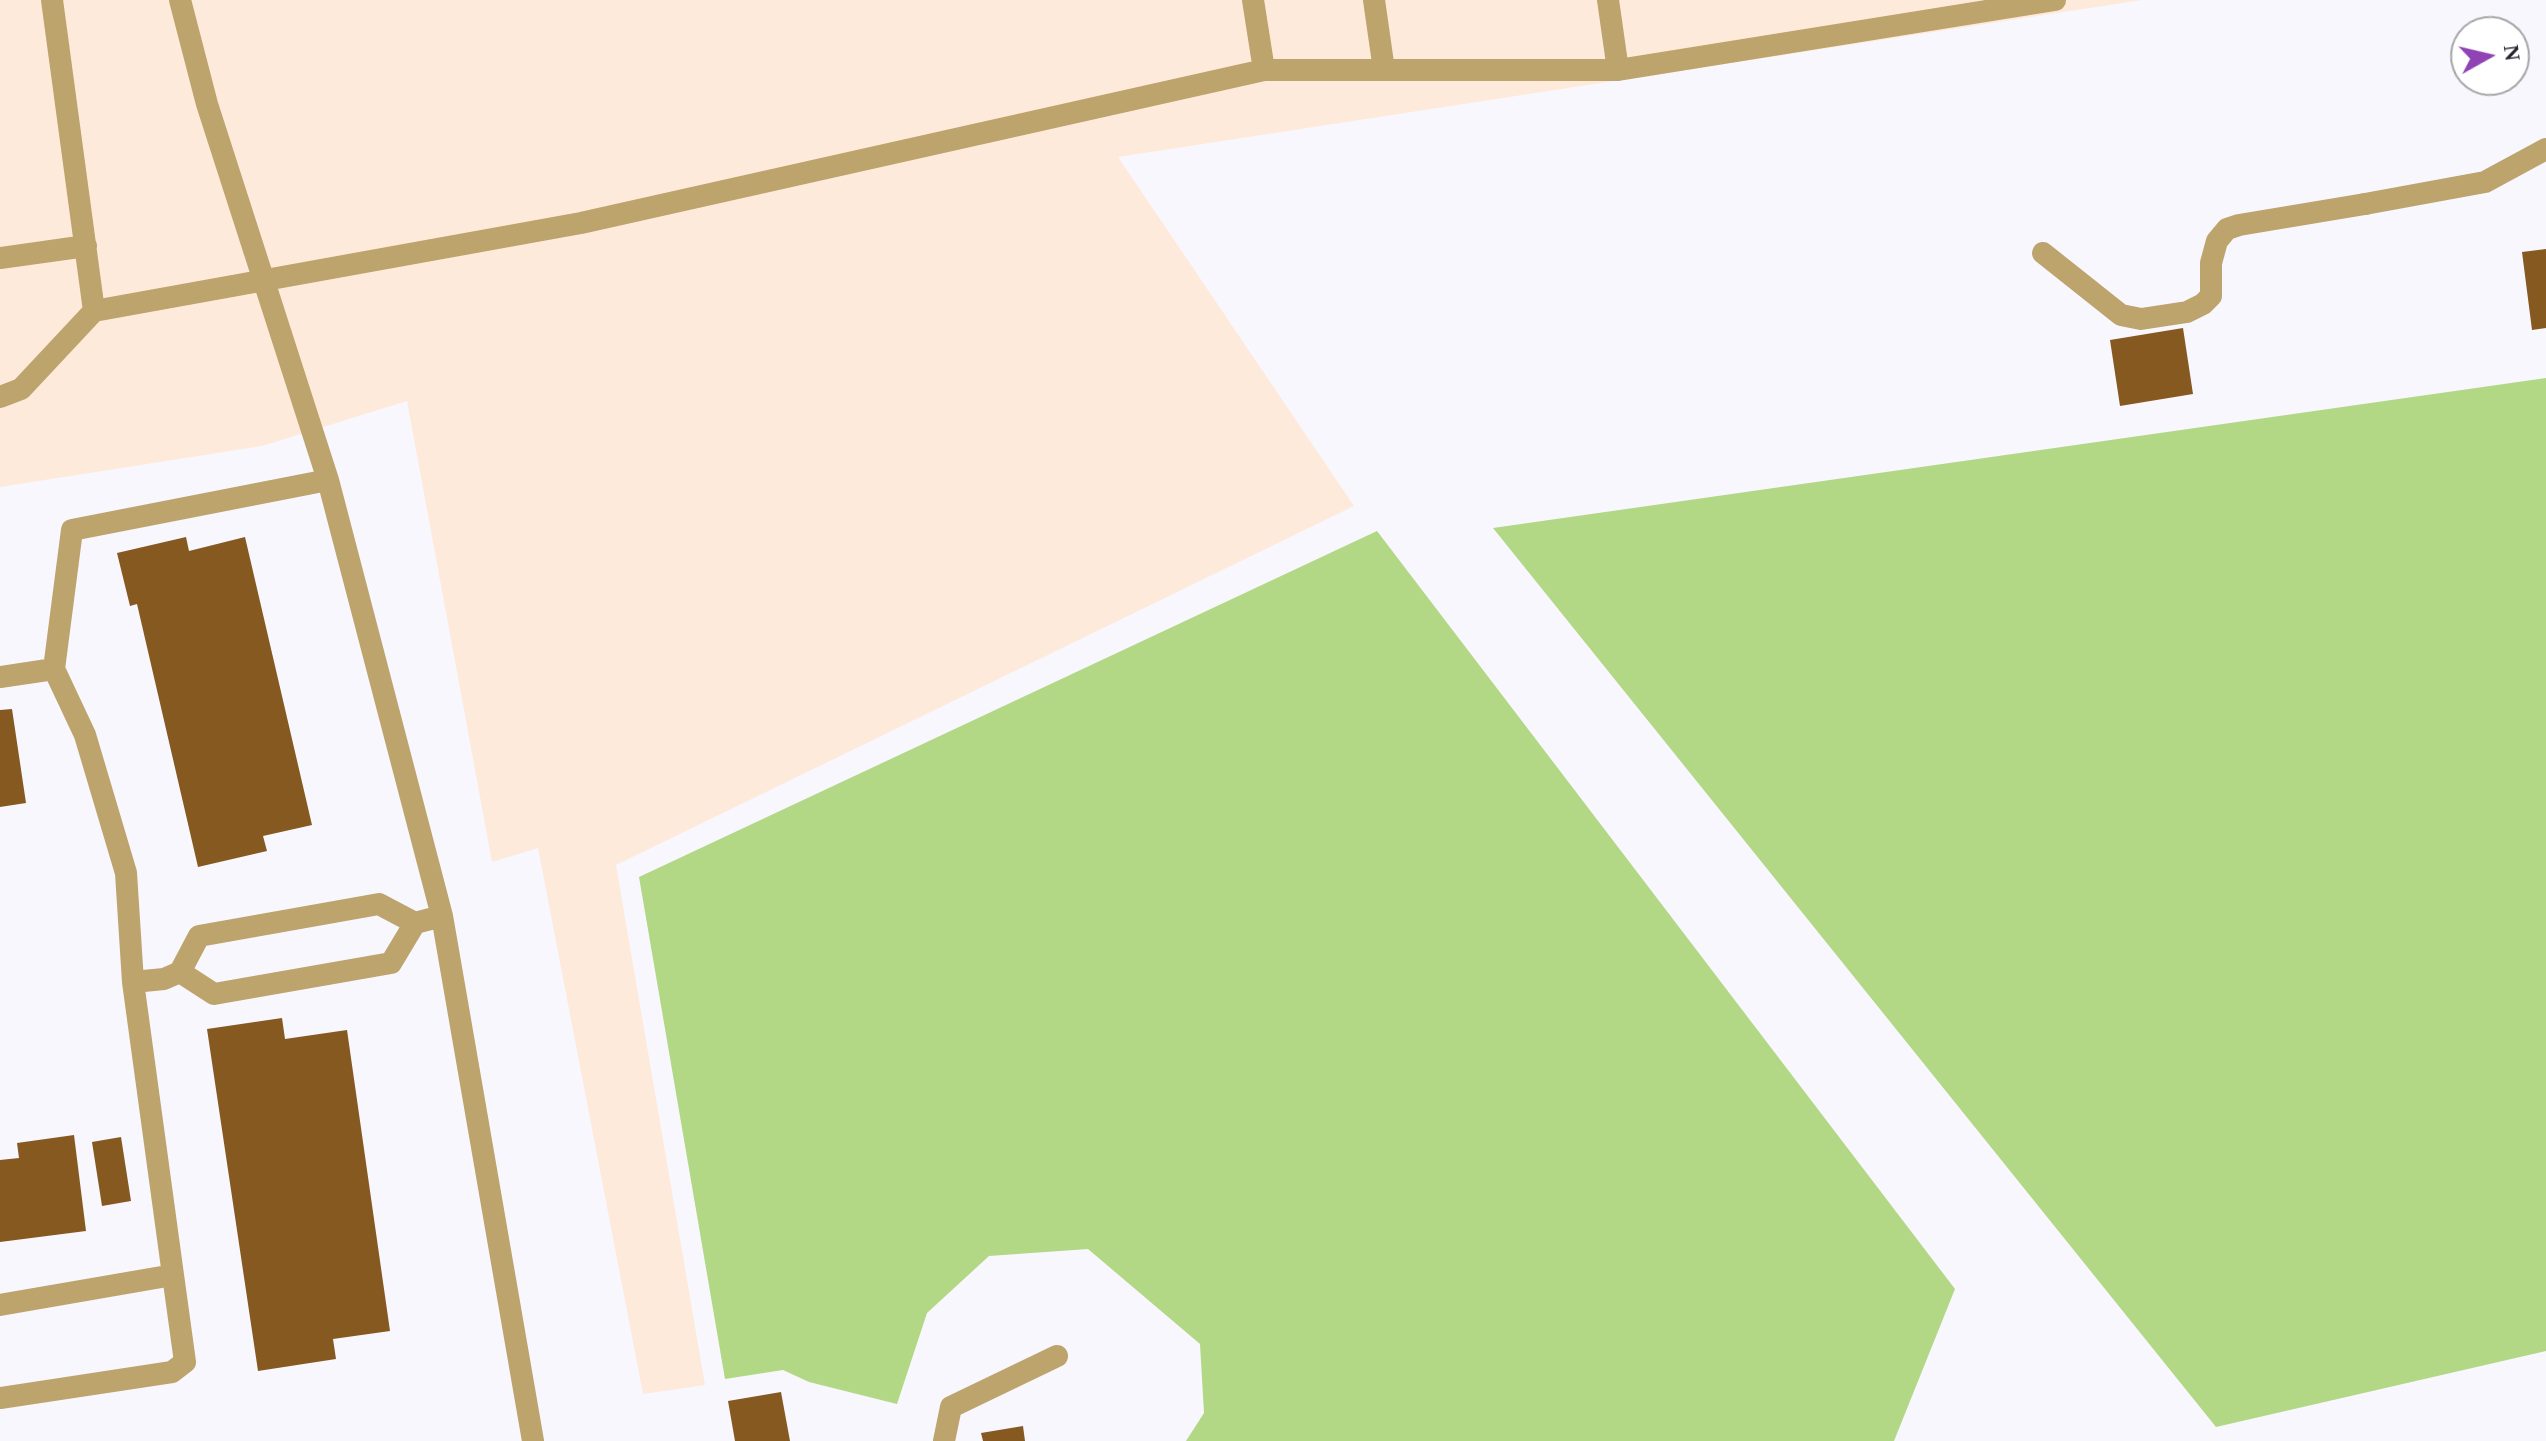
<!DOCTYPE html>
<html>
<head>
<meta charset="utf-8">
<style>
	body { margin:0 }
	#map { position:relative; width:2546px; height:1441px; overflow:hidden; background:#f8f7fe; font-family:Georgia,serif }
	canvas { display:block }
	.north { position:absolute; left:2450px; top:16px; width:80px; height:80px; box-sizing:border-box; background:#fff; border:2px solid #a7a7a9; border-radius:50%; rotate:82deg; font-size:22px; font-weight:700; line-height:32px; text-align:center; color:#242329 }
	.north::after { content:''; display:block; margin:auto; width:28px; height:36px; background:#9043b4; clip-path:polygon(50% 0,100% 100%,50% 72%,0 100%) }
</style>
</head>
<body>
<div id="map">
<canvas width="2546" height="1441"></canvas>
<div class="north">N</div>
</div>
<script>
const context = document.querySelector('canvas').getContext('2d');
context.lineJoin = 'round';
function fill(path, color) { context.fillStyle = color; context.fill(path, 'evenodd'); }
const shape = rows => new Path2D(rows.map(r => 'M' + r).join(''));
function stroke(path, color, width, dash) { context.strokeStyle = color; context.lineWidth = width; context.lineCap = dash ? 'butt' : 'round'; context.setLineDash(dash || []); context.stroke(path); }
const commercial = shape([
	[0,0,2142,0,1118,157,1354,506,616,865,705,1385,643,1394,538,848,492,862,407,401,262,446,0,487]
]);
const forest = shape([
	[2546,378,2546,1351,2216,1427,1493,528],
	[1377,531,1955,1289,1894,1441,1186,1441,1204,1413,1200,1344,1088,1249,989,1256,927,1313,897,1404,809,1382,783,1370,725,1379,639,877]
]);
const building = shape([
	[2546,249,2546,328,2532,330,2522,252],
	[2183,328,2193,394,2120,406,2110,340],
	[186,537,189,551,245,537,312,825,263,836,267,851,198,867,137,604,130,606,117,553],
	[12,709,26,803,0,807,0,710],
	[282,1018,285,1039,347,1030,390,1331,333,1339,336,1359,258,1371,207,1029],
	[74,1135,86,1231,0,1242,0,1160,19,1158,17,1143],
	[121,1137,131,1201,102,1206,92,1142],
	[781,1392,790,1441,735,1441,728,1401],
	[1023,1426,1025,1441,983,1441,981,1433]
]);
const service = shape([
	[52,0,94,311,581,223,1264,70,1618,70,2055,0],
	[180,0,207,104,328,480],
	[1253,0,1264,70],
	[1374,0,1384,70],
	[1608,0,1618,70],
	[2043,253,2121,315,2141,319,2187,312,2203,304,2211,296,2211,263,2217,241,2227,229,2239,225,2365,204],
	[0,258,86,246],
	[0,397,21,389,94,311],
	[54,669,85,735,126,873,133,982],
	[0,677,54,669,72,530,328,480,442,916,533,1441],
	[180,972,214,994,391,963,415,923],
	[0,1305,173,1275,133,982,164,979,180,972,199,936,379,904,415,923,442,916],
	[0,1398,172,1372,185,1362,173,1275],
	[944,1441,951,1407,1057,1356]
]);
const minor = shape([
	[2365,204,2485,182,2546,149]
]);
fill(commercial, '#feeadb');
fill(forest, '#b2d785');
fill(building, '#865921');
stroke(service, '#bda36c', 22);
stroke(minor, '#bda36c', 22);
</script>
</body>
</html>
